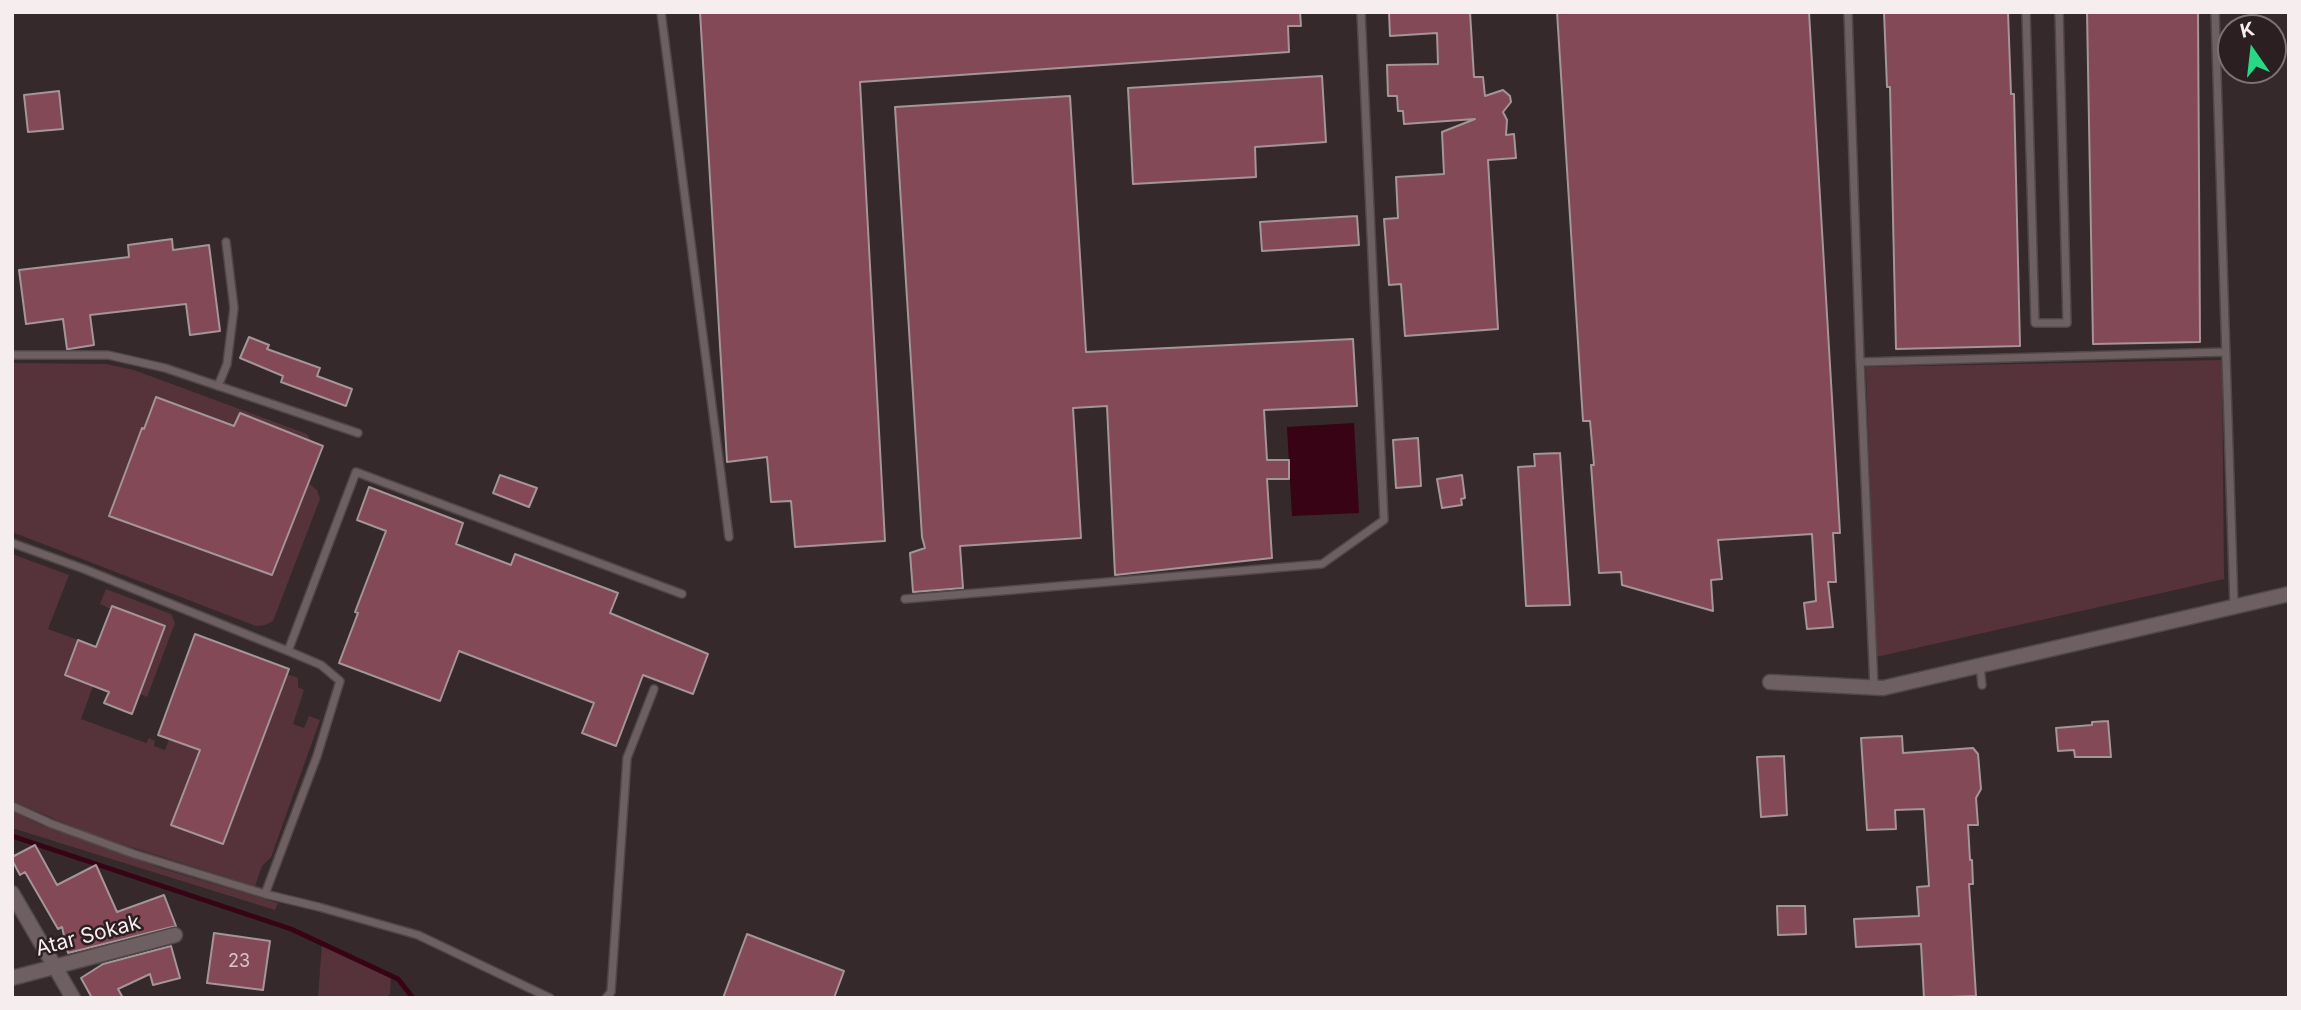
<!DOCTYPE html>
<html>
<head>
<meta charset="utf-8">
<style>
	body { margin:0 }
	#map { position:relative; width:2301px; height:1010px; overflow:hidden; background:#35292b; font-family:Inter,sans-serif }
	canvas { display:block }
	.frame { position:absolute; inset:0; border:14px solid #f6edef; pointer-events:none }
	.north { position:absolute; left:2217px; top:14px; width:70px; height:70px; box-sizing:border-box; background:#2b1f22; border:2px solid #7c7174; border-radius:50%; rotate:346deg; font-size:19px; font-weight:700; line-height:28px; text-align:center; color:#f6edef }
	.north::after { content:''; display:block; margin:auto; width:24px; height:32px; background:#27d885; clip-path:polygon(50% 0,100% 100%,50% 72%,0 100%) }
</style>
</head>
<body>
<div id="map">
<canvas width="2301" height="1010"></canvas>
<div class="frame"></div>
<div class="north">K</div>
</div>
<script>
const context = document.querySelector('canvas').getContext('2d');
context.lineJoin = 'round';
function fill(path, color) { context.fillStyle = color; context.fill(path, 'evenodd'); }
const shape = rows => new Path2D(rows.map(r => 'M' + r).join(''));
function stroke(path, color, width, dash) { context.strokeStyle = color; context.lineWidth = width; context.lineCap = dash ? 'butt' : 'round'; context.setLineDash(dash || []); context.stroke(path); }
function label(font, color, halo, rows, align = 'center') {
  context.font = font + ' Inter,sans-serif'; context.lineWidth = 5; context.setLineDash([]); context.textBaseline = 'middle'; context.strokeStyle = halo; context.fillStyle = color; for (const [text, x, y, turn = 0] of rows) {
    context.save(); context.translate(x, y); context.rotate((+turn || 0) * Math.PI / 180); context.textAlign = isNaN(turn) ? turn : align; if (halo) context.strokeText(text, 0, 0); context.fillText(text, 0, 0); context.restore();
  }
}
const green = shape([
	[2222,360,2224,579,1876,657,1866,367],
	[12,363,106,364,134,370,307,434,311,441,240,413,222,456,142,428,109,515,271,575,308,483,317,490,320,499,273,621,265,625,256,626,12,532],
	[12,554,69,575,48,629,78,640,65,675,93,686,81,719,146,743,149,738,155,741,154,746,165,750,169,739,200,750,172,824,287,674,298,678,298,687,304,690,293,724,304,728,309,716,320,720,271,857,262,866,255,886,93,835,12,801],
	[106,589,171,614,175,623,147,697,140,694,165,626,112,606,111,609,100,604],
	[12,811,39,824,163,869,278,903,275,910,12,828],
	[322,944,391,976,390,994,386,998,318,998]
]);
const water = shape([
	[1354,423,1359,513,1292,516,1287,427]
]);
const stream = shape([
	[12,836,291,929,398,979,413,998]
]);
const building = shape([
	[700,12,1300,12,1301,26,1288,26,1289,52,860,82,885,541,795,547,791,501,771,502,767,457,727,462,700,12],
	[1389,12,1470,12,1474,77,1483,77,1485,96,1503,90,1510,96,1511,102,1503,112,1507,120,1506,135,1514,134,1516,158,1488,160,1498,329,1405,336,1401,284,1389,285,1384,219,1398,218,1396,177,1444,174,1442,132,1475,119,1404,124,1403,111,1398,111,1397,96,1388,96,1387,65,1438,64,1437,33,1390,36,1389,12],
	[1557,12,1809,12,1840,533,1833,533,1836,582,1828,582,1833,627,1807,629,1804,603,1816,601,1812,534,1718,540,1722,579,1711,580,1713,611,1622,585,1621,572,1599,573,1591,465,1594,465,1590,421,1583,421,1557,12],
	[1884,12,2008,12,2011,94,2014,94,2020,346,1896,349,1890,87,1887,87,1884,12],
	[2087,12,2198,12,2200,342,2093,344,2087,12],
	[1322,76,1326,142,1255,147,1256,177,1133,184,1128,88,1322,76],
	[59,91,63,129,28,132,24,95,59,91],
	[1070,96,1086,352,1353,339,1357,406,1264,410,1267,460,1289,460,1289,479,1267,479,1272,558,1115,575,1107,406,1073,408,1081,538,960,546,963,588,913,592,910,553,925,548,922,537,895,107,1070,96],
	[1357,216,1359,245,1262,251,1260,222,1357,216],
	[172,239,173,250,209,245,220,331,190,335,186,304,90,315,94,345,69,349,67,349,63,319,26,324,19,270,129,257,128,245,172,239],
	[249,337,269,345,267,349,320,368,317,376,352,389,346,406,281,382,283,376,240,358,249,337],
	[156,397,234,426,240,413,323,446,272,575,109,516,142,428,144,429,156,397],
	[1418,438,1421,486,1396,488,1393,440,1418,438],
	[1560,453,1570,605,1526,606,1518,467,1535,466,1534,454,1560,453],
	[500,475,537,488,529,507,493,493,500,475],
	[1462,475,1465,498,1461,499,1462,505,1442,508,1437,479,1462,475],
	[369,487,463,523,456,544,511,565,515,554,618,593,610,613,708,654,693,694,643,675,616,746,582,733,594,703,459,651,440,701,339,663,358,613,355,612,386,531,357,520,369,487],
	[112,606,165,626,132,714,104,703,109,692,65,675,78,640,96,647,112,606],
	[195,634,289,669,223,844,171,825,200,750,158,735,195,634],
	[2108,721,2111,757,2075,757,2074,750,2058,751,2056,728,2092,725,2092,722,2108,721],
	[1902,736,1903,753,1973,748,1978,754,1981,789,1976,798,1978,825,1968,825,1970,860,1972,860,1973,884,1969,884,1976,996,1924,998,1921,944,1856,947,1854,919,1919,916,1917,887,1929,886,1924,809,1895,810,1896,829,1867,830,1861,738,1902,736],
	[1784,756,1787,815,1761,817,1757,757,1784,756],
	[35,845,57,885,96,865,117,912,164,895,176,926,68,953,62,927,58,929,25,872,20,875,12,860,12,857,35,845],
	[1777,906,1805,906,1806,934,1778,935,1777,906],
	[214,933,270,941,263,990,207,983,214,933],
	[747,934,844,971,834,998,723,998,747,934],
	[171,946,180,978,153,985,150,974,118,989,123,998,92,998,81,978,103,964,171,946]
]);
const service = shape([
	[661,12,729,537],
	[1848,12,1860,362,2226,352],
	[2026,12,2035,323,2067,323,2059,12],
	[2215,12,2234,606],
	[12,355,108,355,165,368,358,433],
	[1860,362,1874,688],
	[218,386,227,364,234,308,226,242],
	[12,543,84,569,288,651,321,665,340,681,317,756,265,894,319,907,418,935,550,998],
	[905,599,1322,564,1384,520,1361,12],
	[288,651,356,472,682,594],
	[1980,666,1982,685],
	[12,806,52,824,134,854,265,894],
	[606,998,611,992,627,758,654,689]
]);
const minor = shape([
	[1770,682,1883,688,2289,594],
	[12,893,73,998],
	[12,978,175,935]
]);
const numberNames = [
	["23",239,962]
];
const streetNames = [
	["Atar Sokak",88,936,-15]
];
fill(green, '#56333a');
fill(water, '#370315');
stroke(stream, '#370315', 5);
fill(building, '#844956');
stroke(building, '#a49598', 2);
stroke(service, '#504749', 10);
stroke(minor, '#504749', 17);
stroke(service, '#6e6062', 7);
stroke(minor, '#6e6062', 14);
label('18px', '#dac4c9', null, numberNames);
label('21px', '#f6edef', '#2b1f22', streetNames);
</script>
</body>
</html>
